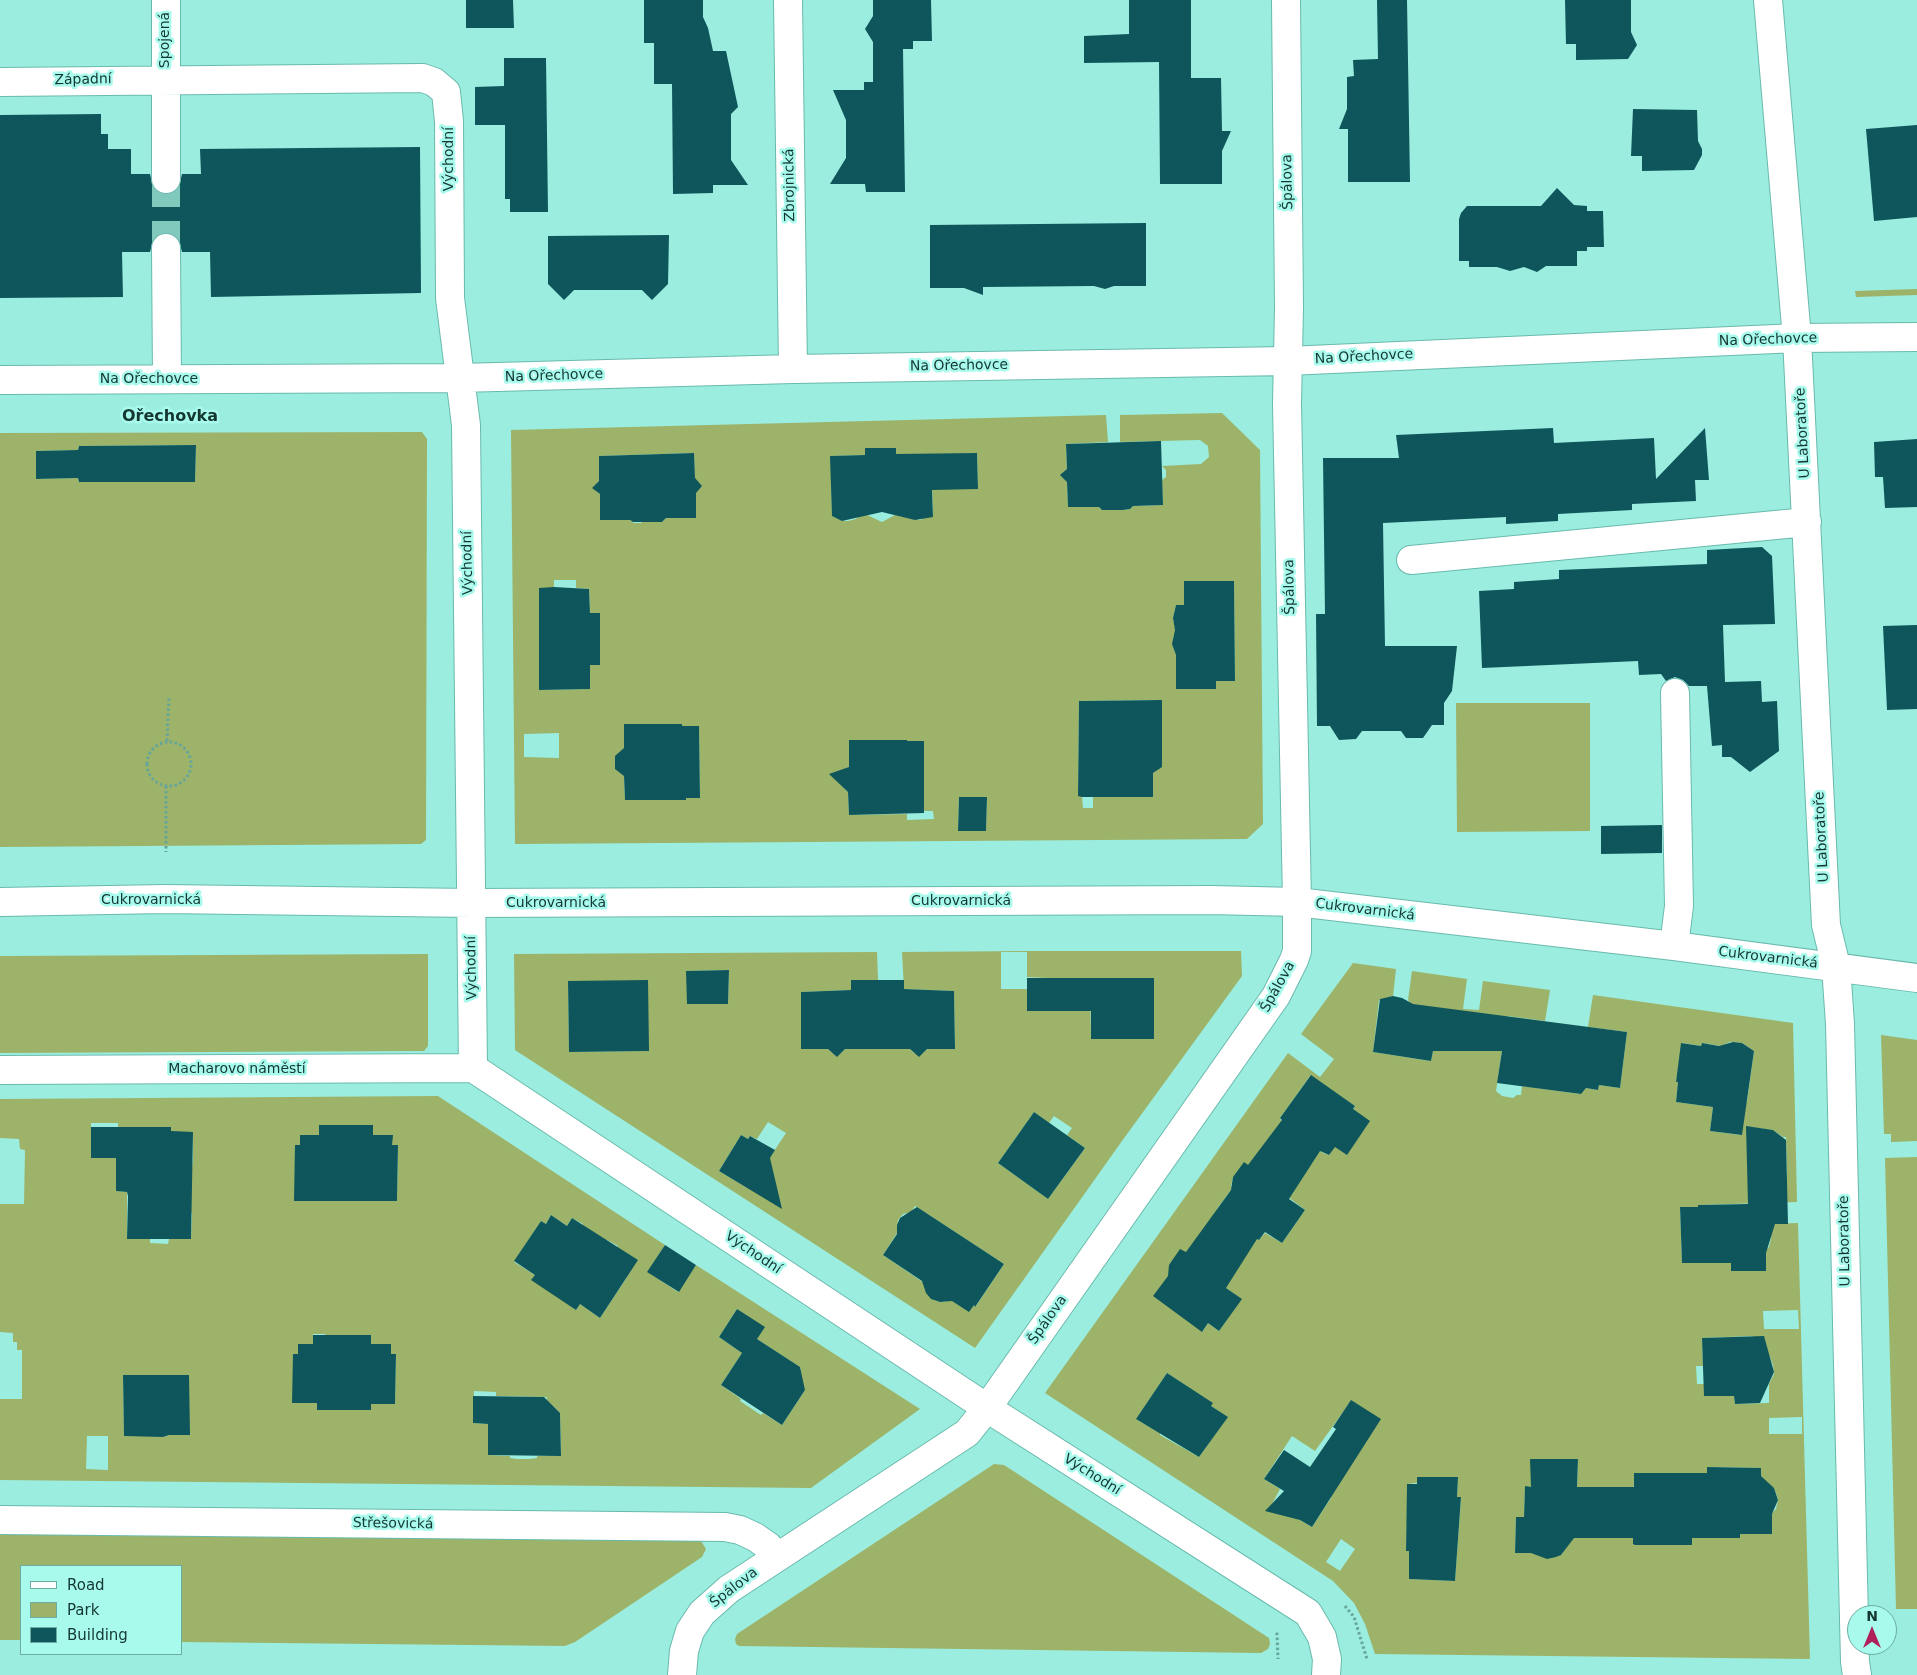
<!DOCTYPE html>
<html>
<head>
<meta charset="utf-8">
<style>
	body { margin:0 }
	#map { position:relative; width:1917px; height:1675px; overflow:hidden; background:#9beddf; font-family:"DejaVu Sans",sans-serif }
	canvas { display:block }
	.legend { position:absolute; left:20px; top:1565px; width:162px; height:90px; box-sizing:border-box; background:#a8faec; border:1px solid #6daca1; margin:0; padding:6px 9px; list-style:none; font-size:15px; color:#143731 }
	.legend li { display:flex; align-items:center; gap:10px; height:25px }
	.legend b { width:25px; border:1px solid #6daca1 }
	.north { position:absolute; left:1847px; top:1605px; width:50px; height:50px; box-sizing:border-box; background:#a8faec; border:1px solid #6daca1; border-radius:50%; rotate:0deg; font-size:14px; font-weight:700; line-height:20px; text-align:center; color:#143731 }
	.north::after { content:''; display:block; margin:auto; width:18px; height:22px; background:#af215b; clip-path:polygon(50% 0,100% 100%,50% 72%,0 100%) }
</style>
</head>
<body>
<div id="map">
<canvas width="1917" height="1675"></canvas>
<ul class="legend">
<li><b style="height:6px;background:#fff"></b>Road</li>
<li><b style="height:14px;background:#9db369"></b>Park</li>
<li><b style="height:14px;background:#0e565b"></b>Building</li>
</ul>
<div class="north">N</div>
</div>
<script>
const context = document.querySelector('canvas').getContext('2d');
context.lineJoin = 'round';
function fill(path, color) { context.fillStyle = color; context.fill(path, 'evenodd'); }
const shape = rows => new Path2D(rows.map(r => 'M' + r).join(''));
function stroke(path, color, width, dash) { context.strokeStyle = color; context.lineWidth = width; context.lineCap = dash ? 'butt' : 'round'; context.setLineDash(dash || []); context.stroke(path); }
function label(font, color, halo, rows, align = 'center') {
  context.font = font + ' "DejaVu Sans",sans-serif'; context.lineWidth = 5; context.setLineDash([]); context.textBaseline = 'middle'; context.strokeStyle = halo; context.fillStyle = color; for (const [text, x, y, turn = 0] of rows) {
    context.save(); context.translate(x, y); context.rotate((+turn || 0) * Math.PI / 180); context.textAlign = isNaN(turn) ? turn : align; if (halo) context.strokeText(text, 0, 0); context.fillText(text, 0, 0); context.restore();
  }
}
const green = shape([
	[1917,289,1917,295,1856,297,1855,291],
	[1222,413,1260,450,1263,824,1247,839,515,844,511,430,1106,415,1108,442,1066,444,1067,469,1064,472,1067,482,1068,507,1099,507,1102,510,1123,510,1130,509,1133,506,1163,505,1162,480,1166,477,1166,470,1162,466,1201,464,1209,457,1208,446,1200,440,1120,442,1120,415],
	[865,448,896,448,896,455,932,486,933,513,920,520,895,515,882,522,867,515,860,515,856,519,848,521,843,521,832,516,831,456,865,455],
	[694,453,696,517,666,518,662,522,645,519,641,523,634,523,630,520,600,520,600,494,596,491,596,485,599,481,599,456],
	[977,453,978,489,955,454],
	[554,580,576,580,576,588,589,589,590,613,600,613,600,664,590,665,590,689,539,690,539,588,554,588],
	[1184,581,1234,581,1235,681,1216,681,1216,689,1176,654,1173,646,1173,638,1176,631,1173,618,1176,605,1184,605],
	[1153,700,1162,730,1162,741,1153,742,1154,746,1162,752,1162,766,1153,773,1153,796,1096,797,1093,795,1093,808,1083,808,1082,796,1078,796,1079,701],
	[682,724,682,726,699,726,700,798,686,798,685,800,625,800,624,776],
	[559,733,559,758,524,757,524,734],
	[849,740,870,740,871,742,885,742,885,740,924,742,924,811,933,811,934,819,907,820,907,814,849,815,848,792,840,784,840,771,849,767],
	[959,797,987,797,986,831,958,831],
	[422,432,427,439,426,840,421,844,0,847,0,433],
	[196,445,195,482,79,482,78,478,36,479,36,451,78,450,79,446],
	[1456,703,1590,703,1590,831,1457,832],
	[1028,951,1241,951,1242,976,1122,1141,975,1348,515,1050,514,954,877,952,878,980,852,980,851,990,801,992,801,1049,828,1049,833,1053,841,1053,845,1049,910,1049,914,1053,923,1053,927,1049,955,1049,954,991,904,989,902,952],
	[1001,952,1027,952,1027,977,1047,978,1047,1010,1027,1010,1027,989,1001,989],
	[729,970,728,1004,687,1003,687,971],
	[1090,978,1154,978,1154,1039,1091,1039],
	[568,981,638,981,648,1051,569,1052],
	[1034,1112,1049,1123,1054,1116,1072,1128,1067,1135,1085,1148,1048,1199,998,1163],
	[768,1122,786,1133,749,1189,719,1171,741,1135,748,1139,750,1136,757,1139],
	[915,1206,1004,1264,976,1306,948,1298,945,1302,940,1302,931,1299,927,1285,883,1255,897,1233,898,1220,903,1214,911,1212],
	[428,954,428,1046,424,1051,0,1053,0,956],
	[1353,963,1396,969,1393,996,1379,1000,1373,1052,1424,1060,1431,1061,1433,1051,1446,1051,1408,1000,1412,971,1467,979,1463,1009,1479,1010,1483,981,1550,990,1545,1021,1507,1016,1496,1091,1502,1096,1513,1098,1517,1095,1521,1095,1522,1086,1580,1094,1586,1088,1598,1090,1599,1085,1620,1088,1627,1032,1588,1027,1593,995,1793,1023,1797,1202,1699,1205,1698,1207,1680,1208,1682,1262,1731,1263,1731,1271,1766,1270,1765,1250,1769,1247,1771,1239,1766,1224,1798,1223,1810,1659,1375,1654,1365,1624,1354,1603,1333,1581,1045,1393,1288,1053,1320,1077,1334,1059,1301,1034],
	[1730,1042,1742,1043,1754,1051,1747,1102,1744,1102,1740,1135,1710,1131,1713,1107,1676,1102,1678,1082,1676,1082,1682,1043,1701,1046,1702,1043,1721,1046],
	[1310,1076,1355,1106,1329,1155,1323,1153,1281,1120,1280,1118],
	[1749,1127,1773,1130,1783,1137,1786,1137,1787,1175],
	[1248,1166,1305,1210,1282,1243,1265,1233,1259,1240,1217,1209,1233,1187,1231,1186,1233,1177],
	[1169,1275,1226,1288,1241,1299,1219,1331,1208,1323,1203,1331],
	[1798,1310,1799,1329,1764,1329,1763,1311],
	[1753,1336,1754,1356,1770,1357,1773,1365,1774,1374,1769,1384,1769,1403,1735,1404,1734,1396,1705,1396,1704,1384,1697,1384,1696,1366,1703,1366,1702,1338],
	[1167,1373,1212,1403,1211,1406,1227,1417,1199,1457,1160,1435,1160,1433,1139,1421,1137,1418],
	[1351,1401,1325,1494,1331,1498,1312,1527,1272,1504,1280,1489,1264,1479,1292,1436,1315,1451],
	[1802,1417,1802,1434,1769,1434,1769,1418],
	[1531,1459,1578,1459,1577,1487,1582,1487,1582,1538,1562,1538,1563,1553,1556,1557,1542,1557,1535,1553,1515,1552,1516,1517,1524,1517,1525,1487,1531,1487],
	[1707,1467,1760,1468,1761,1486,1774,1488,1778,1499,1776,1509,1772,1513,1772,1534,1740,1534,1740,1538,1737,1538,1692,1534,1692,1545,1633,1544,1634,1473,1707,1473],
	[1458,1477,1457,1497,1461,1498,1455,1581,1409,1579,1409,1551,1406,1551,1408,1484],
	[1341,1539,1355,1549,1340,1571,1326,1562],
	[1881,1035,1917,1040,1917,1141,1891,1142,1891,1134,1884,1134],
	[438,1096,665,1245,648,1272,678,1292,696,1265,920,1409,811,1488,0,1480,0,1399,22,1399,22,1350,17,1350,17,1342,13,1342,13,1333,0,1332,0,1204,24,1204,25,1150,20,1149,19,1139,0,1138,0,1099],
	[91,1123,118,1123,118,1158,91,1158],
	[373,1125,373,1135,392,1135,392,1145,398,1146,397,1201,295,1201,295,1145,300,1145,319,1135],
	[193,1132,193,1159,187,1212,192,1213,191,1239,169,1239,168,1244,150,1243,150,1239,127,1239,127,1192,117,1191],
	[551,1215,567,1226,572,1218,583,1224,582,1226,606,1242,607,1240,618,1246,612,1255,627,1277,600,1318,580,1304,576,1310,535,1275,514,1262,541,1221,546,1224],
	[737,1309,757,1339,801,1368,796,1377,805,1390,782,1425,763,1413,761,1415,740,1401,741,1399,721,1385,742,1353,719,1337],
	[313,1334,325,1334,325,1337,371,1335,371,1344,391,1354,396,1355,395,1403,371,1404,371,1410,317,1410,317,1403,293,1403,293,1354,298,1354,313,1344],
	[123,1375,189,1375,189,1435,169,1435,163,1437,124,1434],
	[474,1391,496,1392,496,1396,547,1397,546,1407,554,1407,560,1413,561,1455,537,1456,537,1458,530,1459,517,1459,510,1458,510,1456,488,1455,488,1424,473,1423],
	[87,1436,108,1436,108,1470,86,1469],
	[1917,1157,1917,1609,1896,1609,1885,1158],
	[994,1464,1004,1465,1269,1638,1270,1644,1268,1649,1261,1653,739,1646,736,1644,735,1639,737,1634],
	[0,1534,701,1541,706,1549,702,1557,575,1642,565,1646,181,1642,181,1566,21,1566,21,1640,0,1640]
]);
const building = shape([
	[466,0,513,0,514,28,466,28],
	[644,0,703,0,703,17,708,28,713,51,726,51,738,107,731,114,731,160,748,185,713,185,713,193,673,194,672,84,654,84,654,43,644,43],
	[873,0,931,0,932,41,913,41,913,49,903,49,905,192,866,192,865,184,830,184,846,158,846,120,833,90,864,90,864,82,873,82,873,42,865,29,873,16],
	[1129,0,1191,0,1191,78,1221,78,1222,131,1231,131,1222,151,1222,184,1160,184,1159,62,1084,63,1084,36,1129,34],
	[1377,0,1407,0,1410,182,1348,182,1348,129,1339,129,1347,109,1347,77,1354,76,1353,60,1378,59],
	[1565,0,1631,0,1631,32,1637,45,1628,59,1576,60,1576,44,1566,44],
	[504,58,546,58,548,212,510,212,510,199,505,199,505,125,475,125,475,87,504,86],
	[1633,109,1697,110,1698,141,1702,149,1702,155,1694,170,1642,171,1642,156,1631,156],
	[101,114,101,134,108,134,108,149,131,149,131,174,150,174,153,187,159,193,166,195,173,193,179,187,182,174,201,174,200,149,420,147,421,293,211,297,210,252,182,252,179,240,173,234,165,232,158,235,153,240,150,252,122,252,123,297,0,298,0,115],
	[1917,125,1917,217,1874,221,1866,129],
	[1557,188,1574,205,1587,206,1587,211,1603,211,1604,247,1587,247,1587,251,1577,251,1577,266,1546,266,1537,272,1524,267,1510,271,1497,267,1469,267,1469,261,1459,261,1459,219,1461,213,1467,206,1541,206],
	[1146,223,1146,286,1114,286,1105,289,1094,286,983,287,983,295,964,288,930,288,930,225],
	[669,235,668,284,652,300,642,290,574,290,564,300,548,284,548,236],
	[1553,428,1554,443,1654,438,1656,479,1705,428,1709,480,1695,480,1696,501,1632,504,1632,510,1558,514,1558,521,1506,524,1506,517,1383,523,1385,646,1457,646,1452,691,1444,703,1444,725,1432,725,1423,738,1406,738,1401,731,1362,731,1356,739,1339,740,1330,726,1317,726,1316,614,1325,614,1323,458,1399,458,1396,435],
	[1917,439,1917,507,1885,508,1883,477,1875,477,1874,442],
	[1161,441,1163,505,1133,506,1130,509,1123,510,1102,510,1099,507,1068,507,1067,482,1060,475,1067,469,1066,444],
	[196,445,195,482,79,482,78,478,36,479,36,451,78,450,79,446],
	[865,448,896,448,896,454,977,453,978,489,932,490,933,517,915,520,882,512,842,521,832,516,830,456,865,455],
	[694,453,695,478,702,486,696,493,696,518,666,518,662,522,633,522,630,520,600,520,600,494,592,488,599,481,599,456],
	[1762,547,1772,556,1775,624,1723,625,1725,682,1761,681,1762,702,1777,701,1779,751,1750,772,1731,757,1722,757,1722,745,1712,746,1707,686,1689,686,1683,680,1675,677,1666,681,1661,674,1639,675,1638,661,1482,668,1479,591,1514,589,1514,582,1559,579,1559,570,1707,564,1707,550],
	[1184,581,1234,581,1235,681,1216,681,1216,689,1176,689,1176,655,1172,644,1175,630,1173,618,1176,605,1184,605],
	[554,587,589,589,590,613,600,613,600,665,590,665,590,689,539,690,539,588],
	[1917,625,1917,709,1887,710,1883,626],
	[1162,700,1162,767,1153,773,1153,797,1082,797,1078,796,1079,701],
	[624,724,682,724,682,726,699,726,700,798,686,798,686,800,625,800,624,776,615,769,615,756,624,748],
	[849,740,907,740,907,741,924,741,924,813,849,815,848,792,829,774,849,767],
	[959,797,987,797,986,831,958,831],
	[1662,825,1662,853,1601,854,1601,826],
	[729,970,728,1004,687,1004,686,971],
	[1027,978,1154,978,1154,1039,1091,1039,1091,1011,1027,1011],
	[648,980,649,1051,569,1052,568,981],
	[851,980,904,980,904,989,954,991,955,1049,927,1049,919,1057,910,1049,845,1049,837,1057,828,1049,801,1049,801,992,851,990],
	[1393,996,1402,998,1413,1004,1627,1032,1620,1088,1599,1085,1598,1090,1586,1088,1581,1094,1497,1083,1502,1051,1433,1051,1431,1061,1373,1052,1380,999],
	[1733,1042,1742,1043,1754,1051,1742,1135,1710,1131,1713,1107,1676,1102,1678,1082,1676,1082,1681,1043,1701,1046,1702,1043,1719,1046],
	[1311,1075,1355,1106,1353,1109,1370,1121,1347,1155,1335,1147,1329,1155,1320,1151,1289,1199,1305,1210,1282,1243,1265,1232,1259,1240,1257,1239,1226,1288,1242,1299,1219,1331,1208,1323,1202,1332,1153,1296,1168,1276,1169,1265,1180,1249,1186,1252,1231,1190,1233,1177,1244,1162,1248,1165,1282,1120,1280,1118],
	[1034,1112,1085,1148,1048,1199,998,1163],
	[319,1125,373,1125,373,1135,393,1135,392,1145,398,1145,397,1201,294,1201,295,1145,300,1145,300,1135,319,1135],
	[1746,1126,1773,1130,1786,1140,1788,1224,1775,1224,1766,1253,1766,1271,1731,1271,1731,1263,1682,1263,1680,1207,1698,1207,1698,1205,1748,1204],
	[91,1127,171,1127,171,1131,193,1132,191,1239,127,1239,128,1196,127,1192,116,1191,116,1158,91,1158],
	[741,1135,748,1139,750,1136,775,1150,770,1158,782,1209,719,1171],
	[917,1207,1004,1264,975,1307,974,1305,969,1312,952,1301,940,1302,931,1299,926,1293,922,1281,883,1255,897,1234,897,1225,900,1218],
	[551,1215,567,1226,572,1218,638,1260,600,1318,580,1304,576,1310,531,1280,535,1275,514,1261,541,1221,546,1224],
	[665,1245,696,1265,679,1292,647,1272],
	[737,1309,765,1327,757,1339,800,1367,805,1390,782,1425,721,1385,742,1353,719,1337],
	[313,1335,371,1335,371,1344,391,1344,391,1354,396,1354,395,1404,371,1404,371,1410,317,1410,317,1403,292,1403,293,1354,298,1354,298,1344,313,1344],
	[1764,1336,1774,1372,1760,1403,1735,1404,1734,1396,1704,1396,1702,1338],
	[1167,1373,1213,1403,1211,1406,1228,1417,1199,1457,1136,1419],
	[123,1375,189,1375,190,1435,169,1435,163,1437,124,1436],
	[473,1396,544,1397,560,1413,561,1456,488,1455,488,1424,473,1423],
	[1351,1400,1381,1419,1312,1527,1300,1520,1265,1511,1284,1491,1264,1479,1284,1450,1310,1467,1336,1429,1333,1427],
	[1530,1459,1578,1459,1577,1487,1634,1487,1634,1473,1707,1473,1707,1467,1761,1468,1761,1476,1774,1488,1778,1500,1772,1514,1772,1534,1740,1534,1740,1538,1692,1538,1692,1545,1635,1545,1633,1544,1633,1538,1574,1538,1561,1555,1556,1557,1547,1559,1531,1553,1515,1553,1516,1517,1524,1517,1525,1486,1531,1487],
	[1417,1477,1458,1477,1457,1497,1461,1497,1455,1581,1409,1579,1409,1551,1406,1551,1407,1484,1417,1484]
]);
const minorTunnel = shape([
	[166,179,166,248]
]);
const path = shape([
	[167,741,169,697],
	'147 764a22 22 0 1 1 44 0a22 22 0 1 1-44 0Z',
	[166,786,166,852],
	[1345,1606,1354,1617,1367,1659],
	[1276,1633,1277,1634,1278,1659]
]);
const minor = shape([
	[166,0,166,179],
	[788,0,793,369],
	[1768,0,1797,338,1826,925,1836,966,1840,1024,1855,1662,1857,1675],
	[0,82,423,78,434,82,446,92,449,121,450,298,466,425,473,1068],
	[166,248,167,379],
	[0,380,460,378,793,369,1288,361,1797,338,1917,337],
	[1411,560,1807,522],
	[0,902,164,899,472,903,1211,900,1297,902,1674,946,1917,978],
	[1674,946,1679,906,1675,693],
	[473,1068,987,1408,1308,1613,1322,1637,1327,1659,1326,1675],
	[0,1070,473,1068],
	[0,1520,725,1527,740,1530,755,1537,768,1546,777,1556],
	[682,1675,684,1651,690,1631,702,1613,729,1589,967,1433,987,1408,1276,996,1294,960,1297,951,1297,902,1287,404,1289,307,1286,0]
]);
const streetNames = [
	["Spojená",165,40,-90],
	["Západní",83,80,-1],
	["Východní",449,159,-90],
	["Špálova",1288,182,-91],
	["Zbrojnická",790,185,-91],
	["Na Ořechovce",1768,340,-2],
	["Na Ořechovce",1364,357,-3],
	["Na Ořechovce",959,366,-1],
	["Na Ořechovce",554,376,-2],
	["Na Ořechovce",149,379],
	["U Laboratoře",1803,433,-93],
	["Východní",468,563,-91],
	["Špálova",1290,587,-91],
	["U Laboratoře",1822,837,-93],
	["Cukrovarnická",151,900],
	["Cukrovarnická",961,901],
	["Cukrovarnická",556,903],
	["Cukrovarnická",1365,910,7],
	["Cukrovarnická",1768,958,7],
	["Východní",472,968,-91],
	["Špálova",1278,987,-61],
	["Macharovo náměstí",237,1069],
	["U Laboratoře",1845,1241,-91],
	["Východní",753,1253,34],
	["Špálova",1048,1320,-55],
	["Východní",1092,1475,32],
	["Střešovická",393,1524,1],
	["Špálova",734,1588,-38]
];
const quarterNames = [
	["Ořechovka",170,417]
];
fill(green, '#9db369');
fill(building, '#0e565b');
stroke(minorTunnel, '#80c9bc', 28, [28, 14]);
stroke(minor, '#69baad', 30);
stroke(path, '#66a59a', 3, [2.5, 2.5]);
stroke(minor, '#fff', 28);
label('14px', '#143731', '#a8faec', streetNames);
label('bold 16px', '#143731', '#a8faec', quarterNames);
</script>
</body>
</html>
